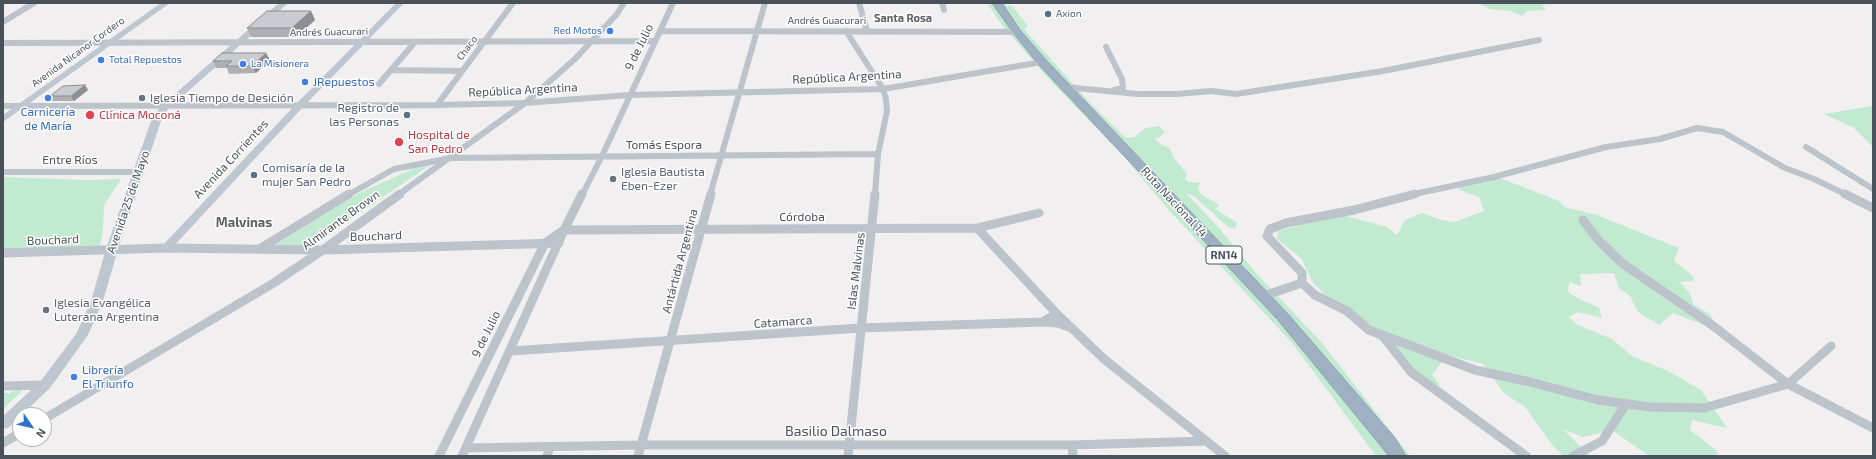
<!DOCTYPE html>
<html>
<head>
<meta charset="utf-8">
<style>
	body { margin:0 }
	#map { position:relative; width:1876px; height:459px; overflow:hidden; background:#f1efef; font-family:"Exo 2",sans-serif }
	canvas { display:block }
	.frame { position:absolute; inset:0; border:4px solid #49525a; pointer-events:none }
	.north { position:absolute; left:12px; top:407px; width:40px; height:40px; box-sizing:border-box; background:#fff; border:1px solid #b6babd; border-radius:50%; rotate:124deg; font-size:11px; font-weight:700; line-height:16px; text-align:center; color:#49525a }
	.north::after { content:''; display:block; margin:auto; width:14px; height:18px; background:#2e73cb; clip-path:polygon(50% 0,100% 100%,50% 72%,0 100%) }
</style>
</head>
<body>
<div id="map">
<canvas width="1876" height="459"></canvas>
<div class="frame"></div>
<div class="north">N</div>
</div>
<script>
const context = document.querySelector('canvas').getContext('2d');
context.lineJoin = 'round';
function fill(path, color) { context.fillStyle = color; context.fill(path, 'evenodd'); }
const shape = rows => new Path2D(rows.map(r => 'M' + r).join(''));
function stroke(path, color, width, dash) { context.strokeStyle = color; context.lineWidth = width; context.lineCap = dash ? 'butt' : 'round'; context.setLineDash(dash || []); context.stroke(path); }
function label(font, color, halo, rows, align = 'center') {
  context.font = font + ' "Exo 2",sans-serif'; context.lineWidth = 3; context.setLineDash([]); context.textBaseline = 'middle'; context.strokeStyle = halo; context.fillStyle = color; for (const [text, x, y, turn = 0] of rows) {
    context.save(); context.translate(x, y); context.rotate((+turn || 0) * Math.PI / 180); context.textAlign = isNaN(turn) ? turn : align; if (halo) context.strokeText(text, 0, 0); context.fillText(text, 0, 0); context.restore();
  }
}
const green = shape([
	[987,3,1005,3,1006,6,1012,6,1028,26,1024,29,1091,104,1126,138,1134,137,1146,128,1160,126,1165,133,1160,137,1155,138,1159,143,1170,149,1174,158,1187,174,1185,179,1189,182,1200,183,1198,189,1200,193,1219,205,1216,209,1237,223,1235,229,1228,227,1195,197,1186,193,1219,228,1256,273,1322,343,1410,456,1376,456,1293,344,1167,208,1126,159,1047,77,1002,25],
	[1479,3,1564,3,1541,5,1547,10,1527,11,1522,16,1510,11,1490,9],
	[1873,106,1873,147,1853,127,1823,114],
	[430,165,312,246,275,245,361,192,417,167],
	[1492,175,1559,201,1564,207,1597,215,1679,248,1674,261,1693,276,1693,281,1680,282,1690,294,1694,305,1710,314,1719,331,1673,313,1659,325,1638,312,1630,296,1619,288,1614,273,1580,274,1581,286,1569,282,1568,292,1579,299,1599,308,1602,318,1578,312,1569,317,1576,324,1612,339,1632,356,1668,371,1701,390,1727,428,1692,420,1690,430,1717,451,1718,456,1649,456,1612,430,1583,437,1563,429,1590,456,1564,456,1554,447,1525,407,1504,393,1483,364,1447,355,1432,375,1440,385,1431,389,1399,353,1357,326,1313,283,1301,258,1277,239,1278,231,1342,215,1387,227,1397,235,1405,220,1422,213,1441,220,1454,222,1484,211,1479,197,1459,190,1464,180],
	[3,177,87,180,121,179,104,205,103,230,100,245,92,249,3,250],
	[17,389,22,391,3,409,3,393,9,393]
]);
const minorFar1 = shape([
	[859,3,867,31],
	[942,3,944,10],
	[3,22,34,3],
	[660,31,1017,32],
	[846,31,883,89,886,99,887,111,878,154,875,195],
	[3,43,655,41],
	[1106,47,1122,79,1123,88,1114,90],
	[391,70,462,71],
	[379,84,415,42],
	[1065,87,1138,94,1177,94,1211,91,1236,94,1383,71,1539,40],
	[437,105,513,3],
	[3,106,437,105,525,103,629,95,883,89,1042,62],
	[1806,147,1873,189],
	[3,172,138,172],
	[348,195,394,169,451,158,878,154],
	[398,195,525,103,575,59,617,14,624,3],
	[582,195,602,156,673,3],
	[710,195,765,3],
	[1410,195,1494,177,1606,147,1660,139,1697,128,1723,132,1785,168,1814,179,1847,195]
]);
const minor = shape([
	[1845,194,1873,208],
	[1583,220,1598,240,1622,263,1712,325,1788,384,1873,428],
	[977,228,1057,314,1104,359,1225,456],
	[564,230,977,228,1039,213],
	[261,248,349,194],
	[3,253,166,248,323,250,559,243],
	[1302,283,1302,273,1267,236,1270,229,1286,223,1354,210,1415,194],
	[1263,296,1302,283,1315,295,1347,311,1369,330,1475,370,1530,382,1598,400,1650,407,1704,408,1788,384,1831,346],
	[1042,322,1058,323,1069,327],
	[1382,335,1411,372,1526,456],
	[510,351,861,328,1042,322,1057,314],
	[3,386,45,385],
	[44,419,272,284,323,250,400,194],
	[3,443,20,433],
	[1072,445,1073,456],
	[466,448,641,445,1072,445,1205,441],
	[439,456,545,243,564,230],
	[462,456,564,230,582,194],
	[547,456,550,447],
	[638,456,711,194],
	[848,456,875,194],
	[1573,456,1602,441,1626,404]
]);
const secondary = shape([
	[161,3,170,3,3,122,3,115,161,3],
	[279,3,288,3,168,109,162,118,118,249,103,301,88,335,50,388,8,428,3,429,3,416,40,382,76,334,91,301,106,249,152,118,162,105,279,3],
	[396,3,404,3,303,107,170,250,162,250,160,248,162,246,297,103,396,3]
]);
const trunk = shape([
	[992,3,1002,3,1020,30,1046,60,1288,314,1395,438,1406,456,1389,456,1278,320,1038,64,1014,34,992,3]
]);
const wall = shape([
	[311,11,315,20,296,37,251,37,247,28],
	[266,53,270,60,256,73,229,74,227,68,216,68,213,61],
	[85,85,88,90,74,101,53,101,50,96]
]);
const shadedWall = shape([
	[311,11,315,20,296,37,292,28],
	[266,53,270,60,256,73,252,66],
	[85,85,88,90,74,101,71,96]
]);
const building = shape([
	[267,11,311,11,292,28,247,28,267,11],
	[222,53,266,53,252,66,226,66,232,61,213,61,222,53],
	[85,85,71,96,50,96,63,86,85,85]
]);
const markers = [
	[1048,14,4,"#5c6f8a"],
	[610,31,4,"#3f7fe0"],
	[101,60,4,"#3f7fe0"],
	[243,64,4,"#3f7fe0"],
	[305,82,4,"#3f7fe0"],
	[48,98,4,"#3f7fe0"],
	[142,98,4,"#6b7280"],
	[90,115,5,"#e0444e"],
	[407,115,4,"#5c6f8a"],
	[399,142,5,"#e0444e"],
	[254,175,4,"#5c6f8a"],
	[613,179,4,"#6b7280"],
	[46,310,4,"#6b7280"],
	[74,377,4,"#3f7fe0"]
];
const farServicenames = [
	["Axion",1056,14]
];
const farStreetnames = [
	["Andrés Guacurari",827,21],
	["Andrés Guacurari",329,32,-1],
	["Chaco",467,48,-53],
	["Avenida Nicanor Cordero",78,52,-36]
];
const farShopnames = [
	["Red Motos",602,31,"right"],
	["Total Repuestos",109,60],
	["La Misionera",251,64]
];
const farNeighbourhoodnames = [
	["Santa Rosa",903,18]
];
const shields = [
	[1224,255,36]
];
const shieldNames = [
	["RN14",1224,255]
];
const streetNames = [
	["9 de Julio",639,47,-64],
	["República Argentina",847,77,-3],
	["República Argentina",523,90,-3],
	["Tomás Espora",664,145],
	["Avenida Corrientes",231,159,-47],
	["Entre Ríos",70,160],
	["Avenida 25 de Mayo",128,202,-71],
	["Ruta Nacional 14",1174,202,47],
	["Córdoba",802,217],
	["Almirante Brown",341,220,-36],
	["Bouchard",376,236,-2],
	["Bouchard",53,240,-2],
	["Antártida Argentina",680,261,-75],
	["Islas Malvinas",856,271,-83],
	["Catamarca",783,322,-4],
	["9 de Julio",486,334,-64]
];
const shopNames = [
	["JRepuestos",313,82],
	["Carnicería",48,112,"center"],
	["de María",48,126,"center"],
	["Librería",82,370],
	["El Triunfo",82,384]
];
const worshipNames = [
	["Iglesia Tiempo de Desición",150,98],
	["Iglesia Bautista",621,172],
	["Eben-Ezer",621,186],
	["Iglesia Evangélica",54,303],
	["Luterana Argentina",54,317]
];
const serviceNames = [
	["Registro de",399,108],
	["las Personas",399,122],
	["Comisaría de la",262,168,"left"],
	["mujer San Pedro",262,182,"left"]
];
const healthNames = [
	["Clínica Moconá",99,115],
	["Hospital de",408,135],
	["San Pedro",408,149]
];
const neighbourhoodNames = [
	["Malvinas",244,223]
];
const nearStreetnames = [
	["Basilio Dalmaso",836,431]
];
fill(green, '#c2ead1');
stroke(trunk, '#778ca3', 1);
stroke(minorFar1, '#bcc3ca', 6);
stroke(minor, '#bcc3ca', 9);
fill(secondary, '#bec7d0');
fill(trunk, '#9eb0c1');
fill(wall, '#adafb4');
fill(shadedWall, '#8d8e92');
fill(building, '#c9cbd1');
stroke(building, '#8d8e92', 1);
for (const [x, y, r, color] of markers) { const dot = new Path2D(); dot.arc(x, y, r, 0, 2 * Math.PI); context.fillStyle = color; context.fill(dot); stroke(dot, '#fff', 1.5); }
label('10px', '#4e5e75', '#fff', farServicenames, 'left');
label('10px', '#49525a', '#fff', farStreetnames);
label('10px', '#366cbe', '#fff', farShopnames, 'left');
label('bold 11px', '#5c5f63', '#fff', farNeighbourhoodnames);
for (const [x, y, w] of shields) { const box = new Path2D(); box.roundRect(x - w / 2, y - 9, w, 18, 3); context.fillStyle = '#fff'; context.fill(box); stroke(box, '#49525a', 1); }
label('bold 11px', '#49525a', null, shieldNames);
label('12px', '#49525a', '#fff', streetNames);
label('12px', '#366cbe', '#fff', shopNames, 'left');
label('12px', '#5b616d', '#fff', worshipNames, 'left');
label('12px', '#4e5e75', '#fff', serviceNames, 'right');
label('12px', '#be3a42', '#fff', healthNames, 'left');
label('bold 13px', '#5c5f63', '#fff', neighbourhoodNames);
label('14px', '#49525a', '#fff', nearStreetnames);
</script>
</body>
</html>
